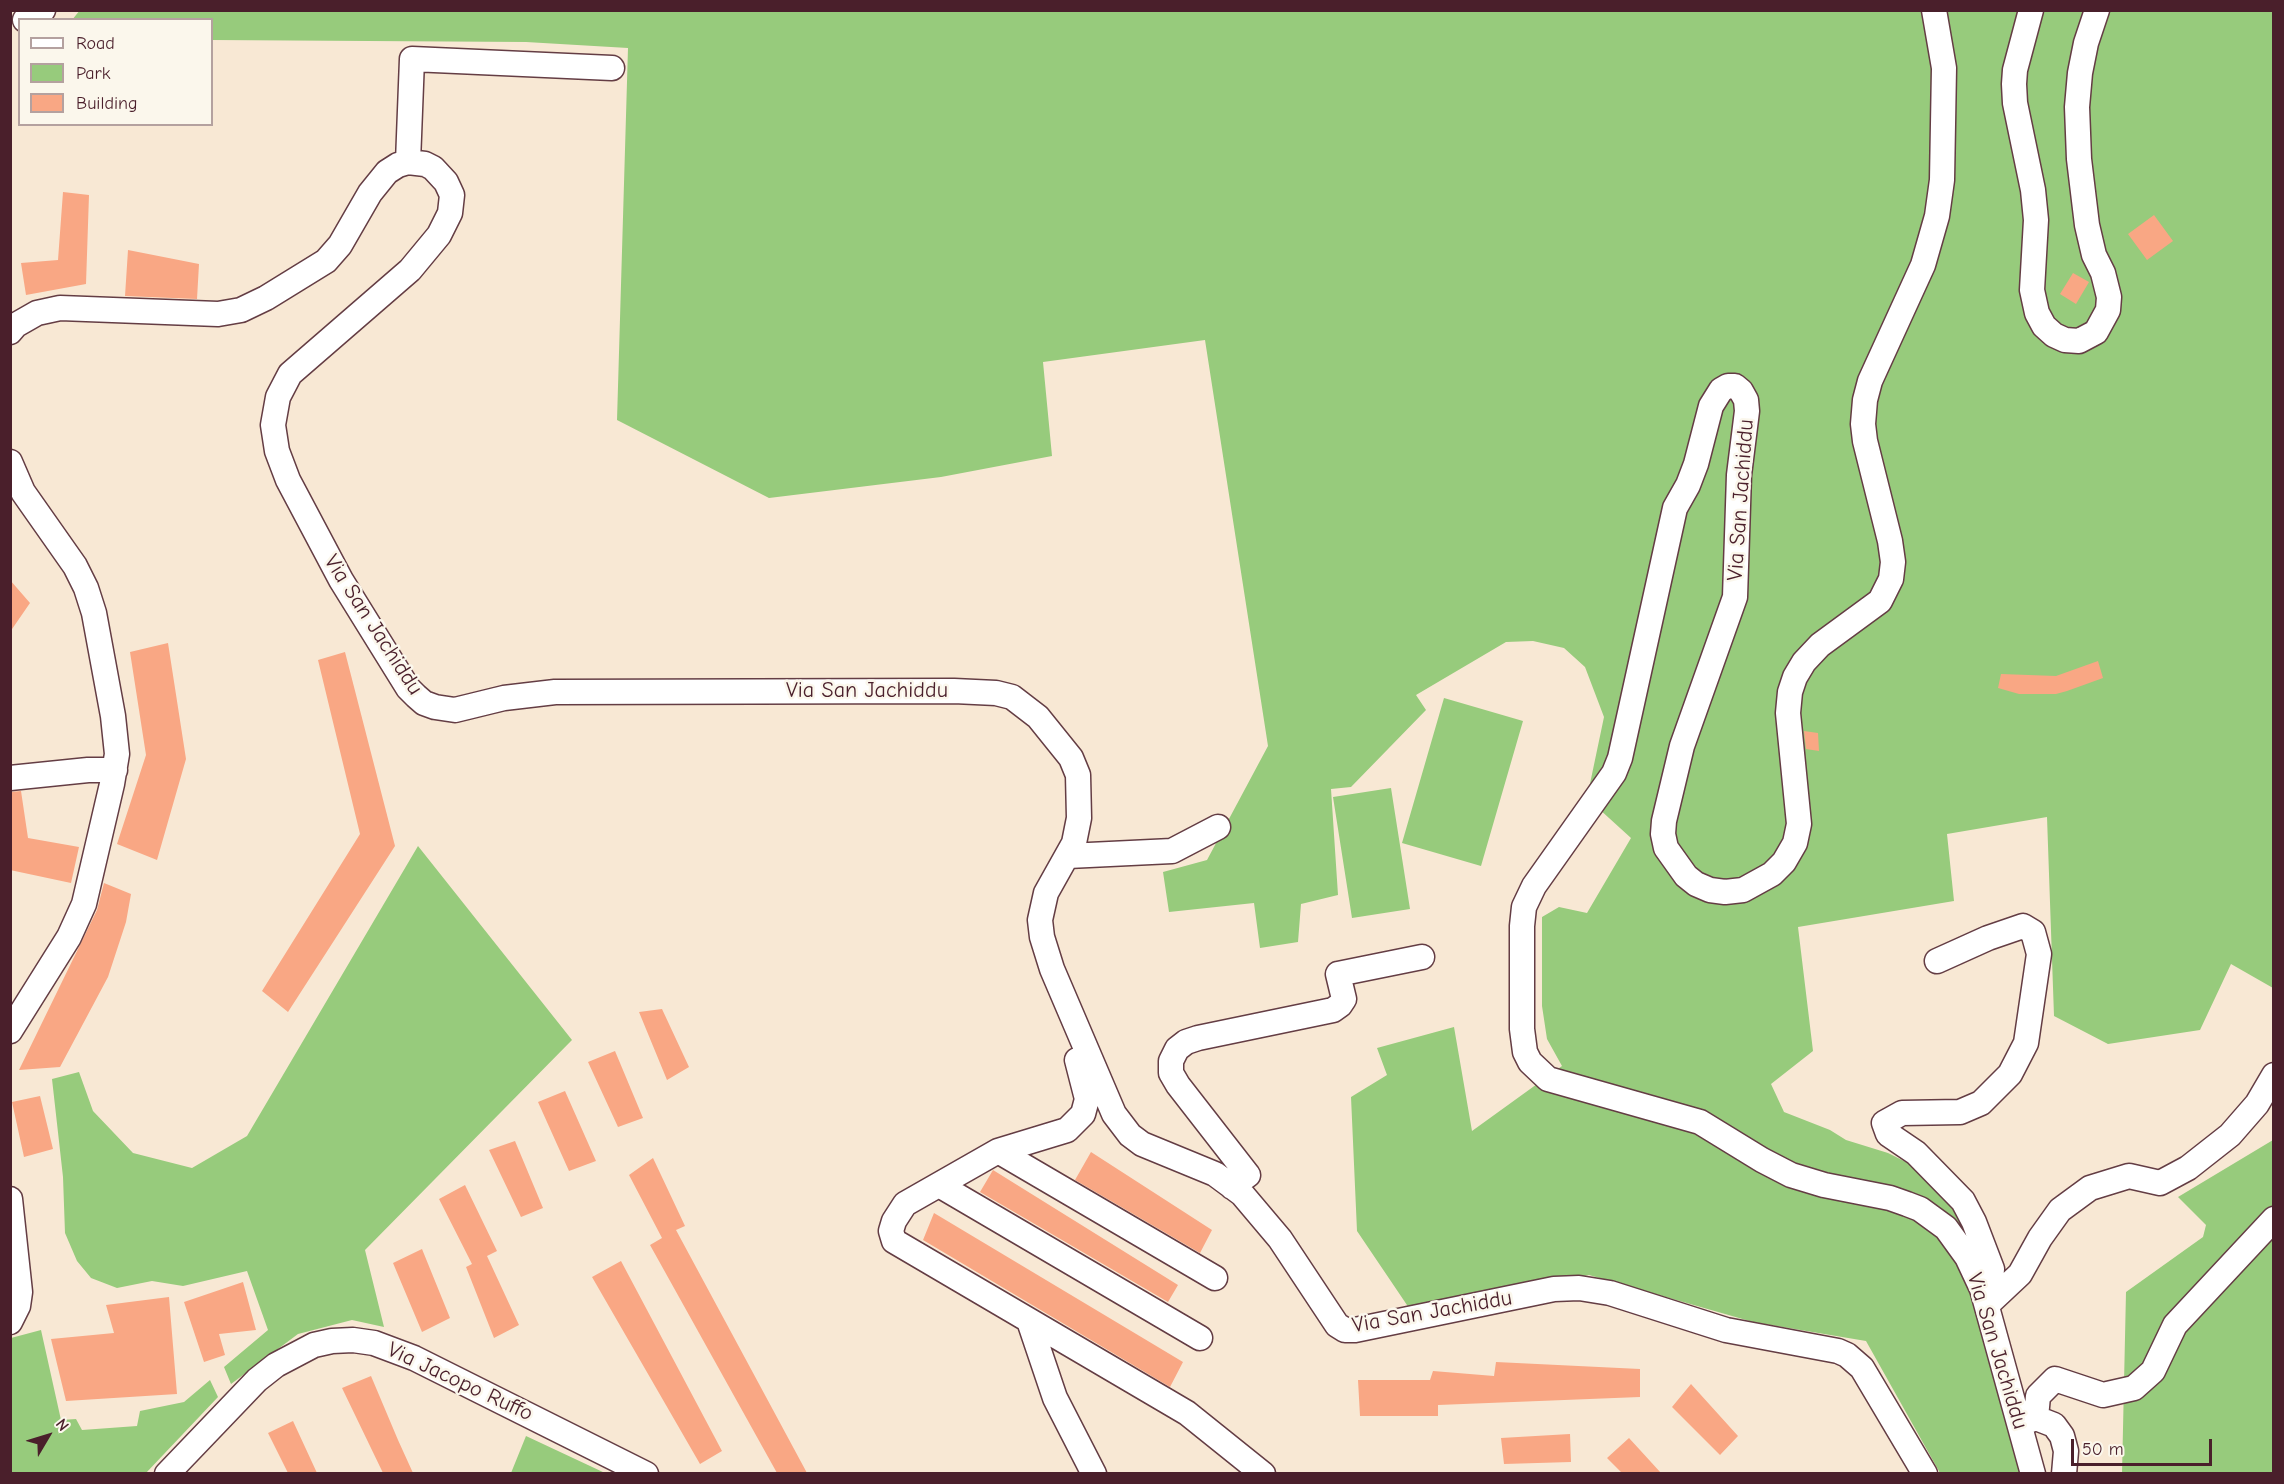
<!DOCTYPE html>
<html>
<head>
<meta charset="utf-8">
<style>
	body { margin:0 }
	#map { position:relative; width:2284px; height:1484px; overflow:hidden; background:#f8e8d4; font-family:"Comic Neue",sans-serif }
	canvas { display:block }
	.frame { position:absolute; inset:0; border:12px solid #4a1f2b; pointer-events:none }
	.legend { position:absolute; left:18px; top:18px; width:195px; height:108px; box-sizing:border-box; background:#fbf7ec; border:2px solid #b4a19f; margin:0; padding:8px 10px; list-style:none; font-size:18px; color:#4a1f2b }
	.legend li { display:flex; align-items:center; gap:12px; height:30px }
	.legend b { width:30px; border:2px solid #b4a19f }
	.north { position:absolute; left:18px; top:1406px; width:60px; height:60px; -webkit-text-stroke:4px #fbf7ec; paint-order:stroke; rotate:52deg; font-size:16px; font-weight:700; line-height:24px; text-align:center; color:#4a1f2b }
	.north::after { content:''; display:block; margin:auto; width:21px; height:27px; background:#4a1f2b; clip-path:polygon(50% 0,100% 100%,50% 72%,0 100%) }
	.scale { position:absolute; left:2071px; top:1439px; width:141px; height:27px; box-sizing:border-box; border:3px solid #4a1f2b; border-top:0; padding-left:8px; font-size:18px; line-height:21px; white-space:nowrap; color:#4a1f2b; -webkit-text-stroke:4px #fbf7ec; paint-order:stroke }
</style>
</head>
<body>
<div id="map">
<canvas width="2284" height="1484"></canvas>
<div class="frame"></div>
<ul class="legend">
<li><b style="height:8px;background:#fff"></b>Road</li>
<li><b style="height:16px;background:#97cb7c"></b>Park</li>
<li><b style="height:16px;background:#f9a784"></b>Building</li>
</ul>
<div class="north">N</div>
<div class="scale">50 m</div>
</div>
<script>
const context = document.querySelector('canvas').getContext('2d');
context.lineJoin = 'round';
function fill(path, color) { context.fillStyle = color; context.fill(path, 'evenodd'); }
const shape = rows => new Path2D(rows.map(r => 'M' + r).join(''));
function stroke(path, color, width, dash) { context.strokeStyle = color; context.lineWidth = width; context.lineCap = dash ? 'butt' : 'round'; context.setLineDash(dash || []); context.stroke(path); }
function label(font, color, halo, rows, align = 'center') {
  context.font = font + ' "Comic Neue",sans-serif'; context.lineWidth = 5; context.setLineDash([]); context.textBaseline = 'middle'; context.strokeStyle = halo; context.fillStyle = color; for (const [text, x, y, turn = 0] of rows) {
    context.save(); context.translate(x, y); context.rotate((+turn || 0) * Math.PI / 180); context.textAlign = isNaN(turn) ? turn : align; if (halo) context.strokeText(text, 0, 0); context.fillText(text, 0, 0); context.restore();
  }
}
const green = shape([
	[80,10,2273,11,2273,988,2231,964,2200,1030,2108,1044,2054,1016,2047,817,1947,834,1954,901,1798,927,1813,1051,1771,1084,1784,1112,1830,1130,1846,1140,1888,1153,1920,1169,1939,1183,1959,1216,1988,1276,2024,1473,1940,1473,1866,1341,1753,1322,1589,1275,1409,1308,1357,1231,1351,1097,1387,1075,1377,1048,1454,1027,1472,1131,1562,1066,1547,1039,1542,1006,1542,917,1559,907,1587,913,1631,838,1587,798,1604,717,1585,667,1564,648,1533,641,1506,642,1416,695,1426,710,1351,787,1331,789,1338,895,1301,904,1298,942,1260,948,1254,903,1169,912,1163,872,1207,860,1268,746,1205,340,1043,362,1052,456,941,477,769,498,617,420,628,48,526,42,212,40,212,20,72,20],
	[1444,698,1523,721,1481,866,1402,843],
	[1391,788,1410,909,1352,918,1333,797],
	[418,846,572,1040,365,1250,384,1327,352,1320,298,1334,231,1384,224,1367,268,1330,247,1271,183,1286,152,1281,117,1288,91,1278,77,1261,65,1233,63,1177,52,1079,79,1072,93,1111,133,1153,192,1168,247,1136],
	[2273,1140,2273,1473,2122,1474,2126,1292,2203,1237,2206,1225,2178,1197],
	[41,1330,61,1420,76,1419,82,1430,137,1426,140,1411,184,1402,210,1380,218,1397,146,1473,11,1473,11,1338],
	[526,1436,605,1473,511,1473]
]);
const building = shape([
	[63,192,89,195,86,284,26,295,21,263,58,260],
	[2154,215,2173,241,2147,260,2128,234],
	[128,250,199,264,197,299,125,296],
	[2073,273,2089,282,2076,304,2060,294],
	[10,580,30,603,10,632],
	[168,643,186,759,157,860,117,844,146,755,130,652],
	[345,652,395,846,288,1012,262,991,360,834,318,660],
	[2098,661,2103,678,2067,691,2056,694,2019,694,1998,688,2001,674,2056,676],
	[1804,731,1818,733,1819,751,1806,749],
	[21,791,28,838,79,847,71,883,10,870,10,792],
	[104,883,131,894,126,922,108,977,60,1067,19,1070,97,910],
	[662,1009,689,1067,667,1080,639,1012],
	[615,1051,643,1118,618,1127,588,1062],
	[565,1091,596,1161,569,1171,538,1102],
	[40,1096,53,1149,24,1157,12,1102],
	[515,1141,543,1208,521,1217,489,1150],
	[1091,1152,1212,1230,1200,1253,1075,1180],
	[653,1158,685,1226,676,1230,807,1473,777,1473,650,1245,662,1238,629,1175],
	[993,1170,1178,1285,1168,1302,980,1192],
	[465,1185,497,1251,487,1256,519,1325,494,1338,466,1267,472,1264,439,1199],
	[934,1213,1183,1362,1170,1387,923,1240],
	[422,1249,450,1318,422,1332,393,1263],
	[621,1261,722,1451,700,1464,592,1277],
	[243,1282,256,1330,219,1334,225,1355,204,1362,184,1302],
	[169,1297,177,1394,66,1401,51,1339,114,1333,106,1305],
	[1496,1362,1640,1369,1640,1397,1438,1405,1438,1416,1360,1416,1358,1380,1430,1380,1433,1371,1494,1376],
	[371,1376,398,1440,413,1473,383,1473,342,1388],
	[1691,1384,1738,1436,1720,1455,1672,1407],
	[293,1421,317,1473,288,1473,268,1433],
	[1570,1434,1571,1462,1504,1464,1501,1438],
	[1629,1438,1640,1450,1661,1473,1619,1473,1621,1472,1607,1458]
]);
const minor = shape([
	[1934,10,1944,68,1942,180,1937,216,1923,265,1870,381,1865,400,1863,424,1865,441,1890,541,1893,562,1891,579,1880,601,1820,645,1804,662,1795,677,1790,692,1788,713,1799,824,1795,843,1784,862,1772,874,1743,890,1725,892,1710,890,1696,884,1686,876,1666,848,1663,834,1664,821,1682,746,1735,597,1739,475,1747,411,1746,400,1741,391,1735,386,1728,386,1721,390,1711,406,1696,464,1688,485,1675,508,1620,758,1614,773,1534,886,1524,907,1522,926,1522,1029,1525,1052,1530,1062,1548,1079,1700,1122,1762,1160,1791,1175,1824,1185,1890,1198,1907,1204,1920,1209,1946,1228,1967,1257,1982,1289,2033,1474],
	[2031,10,2015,70,2014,84,2015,103,2033,190,2036,220,2032,290,2037,313,2044,326,2054,335,2065,340,2079,341,2096,332,2108,310,2109,297,2103,273,2094,255,2087,225,2079,159,2077,107,2080,73,2086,43,2097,10],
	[25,20,43,10],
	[408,162,412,59,612,68],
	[10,332,16,325,37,313,60,308,218,314,241,310,266,298,326,261,340,245,370,193,387,172,398,165,408,162,425,164,433,168,446,182,452,195,450,213,439,235,410,270,290,374,278,397,273,425,277,451,288,480,341,580,408,688,416,696,424,703,435,707,455,710,504,698,555,692,954,691,996,693,1012,697,1038,717,1071,758,1078,775,1079,818,1074,843,1046,893,1040,920,1042,937,1052,969,1114,1114,1130,1135,1142,1144,1215,1174,1242,1194,1280,1239,1337,1325,1345,1330,1355,1330,1554,1289,1579,1288,1610,1293,1726,1330,1838,1351,1847,1355,1862,1368,1925,1474],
	[10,462,23,492,75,566,86,588,94,613,113,716,117,754,112,784,84,904,69,937,10,1031],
	[10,778,88,770,115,770],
	[1068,856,1172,851,1218,827],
	[1937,961,1988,938,2023,926,2033,932,2039,954,2026,1043,2010,1074,1981,1103,1960,1112,1902,1113,1884,1123,1888,1134,1916,1153,1963,1201,1974,1222,1992,1269,1989,1302],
	[1077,1060,1087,1099,1083,1114,1067,1130,998,1151,905,1204,894,1221,891,1231,894,1241,1187,1413,1263,1474],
	[998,1151,1215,1278],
	[939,1185,1200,1338],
	[1232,1187,1248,1175,1178,1085,1171,1073,1171,1061,1177,1049,1186,1042,1198,1038,1333,1010,1340,1005,1344,999,1338,974,1422,957],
	[10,1199,20,1292,18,1306,10,1322],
	[1987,1305,2020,1274,2040,1238,2060,1210,2090,1188,2129,1176,2160,1183,2188,1168,2230,1135,2257,1104,2274,1075],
	[1029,1321,1055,1398,1094,1474],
	[2036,1418,2038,1396,2055,1379,2103,1395,2134,1388,2153,1371,2175,1325,2274,1219],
	[2020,1424,2036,1418,2054,1425,2062,1436,2066,1451,2064,1474],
	[167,1474,257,1380,276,1365,314,1345,332,1341,353,1340,374,1343,414,1358,646,1474]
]);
const streetNames = [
	["Via San Jachiddu",1741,500,-86],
	["Via San Jachiddu",373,625,57],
	["Via San Jachiddu",867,691],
	["Via San Jachiddu",1432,1312,-10],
	["Via San Jachiddu",1997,1351,73],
	["Via Jacopo Ruffo",460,1382,25]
];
fill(green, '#97cb7c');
fill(building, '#f9a784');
stroke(minor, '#643d44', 27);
stroke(minor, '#fff', 24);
label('22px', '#4a1f2b', '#fbf7ec', streetNames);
</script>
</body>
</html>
